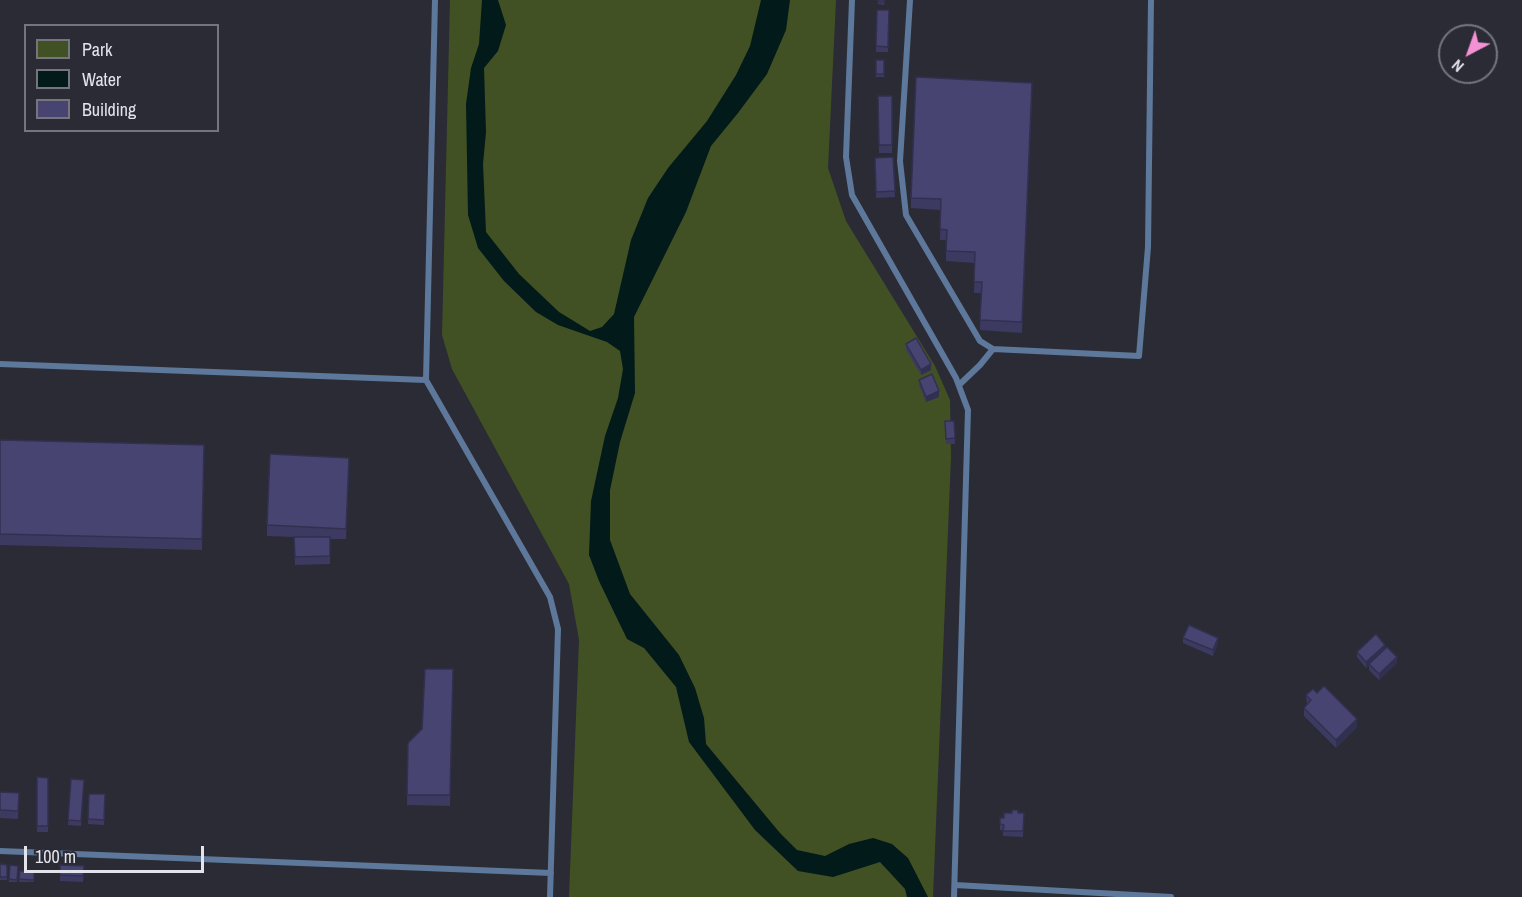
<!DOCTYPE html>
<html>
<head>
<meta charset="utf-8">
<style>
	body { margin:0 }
	#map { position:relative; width:1522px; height:897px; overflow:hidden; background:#2b2b36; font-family:"Archivo Narrow",sans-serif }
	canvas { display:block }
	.legend { position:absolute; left:24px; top:24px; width:195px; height:108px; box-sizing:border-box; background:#2b2b36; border:2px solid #75757e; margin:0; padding:8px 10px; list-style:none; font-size:18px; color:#e3e3eb }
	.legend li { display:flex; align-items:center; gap:12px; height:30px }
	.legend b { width:30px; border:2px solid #75757e }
	.north { position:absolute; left:1438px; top:24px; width:60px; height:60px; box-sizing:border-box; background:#2b2b36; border:2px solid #75757e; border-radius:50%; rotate:221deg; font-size:16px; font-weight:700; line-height:24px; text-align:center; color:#e3e3eb }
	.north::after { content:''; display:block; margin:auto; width:21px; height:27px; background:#f491d4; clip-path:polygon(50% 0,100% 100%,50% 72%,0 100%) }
	.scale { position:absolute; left:24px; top:846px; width:180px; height:27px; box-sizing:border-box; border:3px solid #e3e3eb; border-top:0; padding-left:8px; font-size:18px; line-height:21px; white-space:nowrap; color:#e3e3eb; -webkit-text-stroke:4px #2b2b36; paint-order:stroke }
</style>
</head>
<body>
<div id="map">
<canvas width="1522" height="897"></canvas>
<ul class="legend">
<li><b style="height:16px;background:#415123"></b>Park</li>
<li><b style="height:16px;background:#021a1a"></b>Water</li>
<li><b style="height:16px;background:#474472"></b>Building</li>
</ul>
<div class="north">N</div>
<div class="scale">100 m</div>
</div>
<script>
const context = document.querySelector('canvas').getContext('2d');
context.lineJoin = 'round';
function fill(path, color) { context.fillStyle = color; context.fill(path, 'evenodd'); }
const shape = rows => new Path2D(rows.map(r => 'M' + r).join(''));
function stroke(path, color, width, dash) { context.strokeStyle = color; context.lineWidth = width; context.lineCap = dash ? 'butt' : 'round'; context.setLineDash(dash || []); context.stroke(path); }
const green = shape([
	[450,0,836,0,828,168,846,221,935,366,950,400,951,457,933,897,569,897,579,640,569,584,452,369,442,335]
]);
const water = shape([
	[482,0,498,0,506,25,498,51,484,68,486,132,483,164,486,232,519,274,559,312,590,331,602,327,614,314,631,240,648,198,668,168,707,121,736,75,750,46,761,0,790,0,786,30,767,74,738,113,711,146,686,212,634,317,635,393,620,442,610,490,610,540,630,594,679,655,695,688,704,718,706,744,780,833,797,850,825,856,849,844,873,838,892,844,908,858,928,897,907,897,905,889,880,862,833,877,798,871,755,830,689,742,676,687,644,648,627,639,599,581,589,555,591,501,605,436,618,398,623,369,620,351,607,342,558,325,536,312,504,281,478,248,468,215,466,104,471,68,479,44]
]);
const service = shape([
	[435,0,426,380,550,597,558,629,550,897],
	[852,0,846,157,852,195,956,378,968,410,954,897],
	[910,0,900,161,906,215,980,341,993,349,1139,356,1148,247,1151,0],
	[0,364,426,380],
	[959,385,980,365,993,349],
	[0,851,551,873],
	[955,885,1171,897]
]);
const wall = shape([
	[878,0,885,0,884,5,878,4],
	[877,10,889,10,888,52,876,52],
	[876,60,884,60,884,77,876,77],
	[1032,94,1022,333,980,330,981,293,974,293,975,263,946,261,946,240,940,240,941,210,911,208,911,198],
	[878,96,892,96,892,153,879,153],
	[893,157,895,197,876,198,875,158],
	[906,344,931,370,921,375,906,350],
	[919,380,939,397,926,402,919,385],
	[945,421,954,421,955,444,946,444],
	[0,440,204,445,202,550,0,545],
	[349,468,346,539,330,539,330,564,295,565,294,537,267,536,267,525],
	[1183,638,1218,643,1213,656,1183,643],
	[1385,649,1397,663,1379,680,1369,670,1369,665,1366,668,1357,657,1357,652],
	[453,669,450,806,407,805,408,743,422,729],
	[1306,695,1357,727,1336,748,1304,716,1304,708,1307,704],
	[37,777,48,778,48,832,37,832],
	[71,779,84,780,81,826,68,825],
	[0,792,19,793,18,819,0,818],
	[89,794,105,794,104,825,88,824],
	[1018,813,1024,813,1023,837,1003,836,1003,830,1000,830,1000,824,1004,818],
	[0,864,7,865,7,880,0,880],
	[10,865,18,866,17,882,9,882],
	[60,865,84,866,83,882,60,881],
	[20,871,34,871,34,882,19,882]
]);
const shadedWall = shape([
	[931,364,931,370,921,375,921,370],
	[939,391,939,397,926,402,926,397],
	[1218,638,1218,643,1213,656,1213,650],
	[1385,645,1385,651,1366,668,1366,662],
	[1397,657,1397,663,1379,680,1379,674],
	[1357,719,1357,727,1336,748,1336,740]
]);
const building = shape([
	[878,0,884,0,884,2,878,2,878,0],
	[877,10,889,10,888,47,876,46,877,10],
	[876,60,884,60,884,74,876,74,876,60],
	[916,77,1032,83,1022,322,980,320,982,282,974,282,975,252,946,251,947,230,940,229,941,199,911,198,916,77],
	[878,96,892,96,892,145,879,145,878,96],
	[893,157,895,191,876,192,875,158,893,157],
	[916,338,931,364,921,370,906,344,916,338],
	[932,374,939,391,926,397,919,380,932,374],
	[945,421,954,421,955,438,946,439,945,421],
	[0,440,204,445,202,539,0,534,0,440],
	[270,454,349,458,346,529,267,525,270,454],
	[294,537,330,537,330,556,295,557,294,537],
	[1189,625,1218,638,1213,650,1183,638,1189,625],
	[1376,634,1385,645,1366,662,1357,652,1376,634],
	[1387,647,1397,657,1379,674,1369,664,1387,647],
	[425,669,453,669,450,795,407,795,408,743,422,729,425,669],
	[1324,686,1357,719,1336,740,1304,708,1311,700,1306,695,1313,689,1317,693,1324,686],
	[37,777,48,778,48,826,37,826,37,777],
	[71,779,84,780,81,821,68,820,71,779],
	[0,792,19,793,18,811,0,810,0,792],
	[89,794,105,794,104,820,88,819,89,794],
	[1012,810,1018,810,1018,813,1024,813,1023,831,1003,831,1004,825,1000,824,1000,818,1004,818,1004,813,1012,813,1012,810],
	[0,864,7,865,7,877,0,877,0,864],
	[10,865,18,866,17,880,9,879,10,865],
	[60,865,84,866,83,876,60,875,60,865],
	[20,871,34,871,34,880,19,879,20,871]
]);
fill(green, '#415123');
fill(water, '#021a1a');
stroke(service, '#5d789a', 6);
fill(wall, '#3d3a62');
fill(shadedWall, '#323050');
fill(building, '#474472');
stroke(building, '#323050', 1.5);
</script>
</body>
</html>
